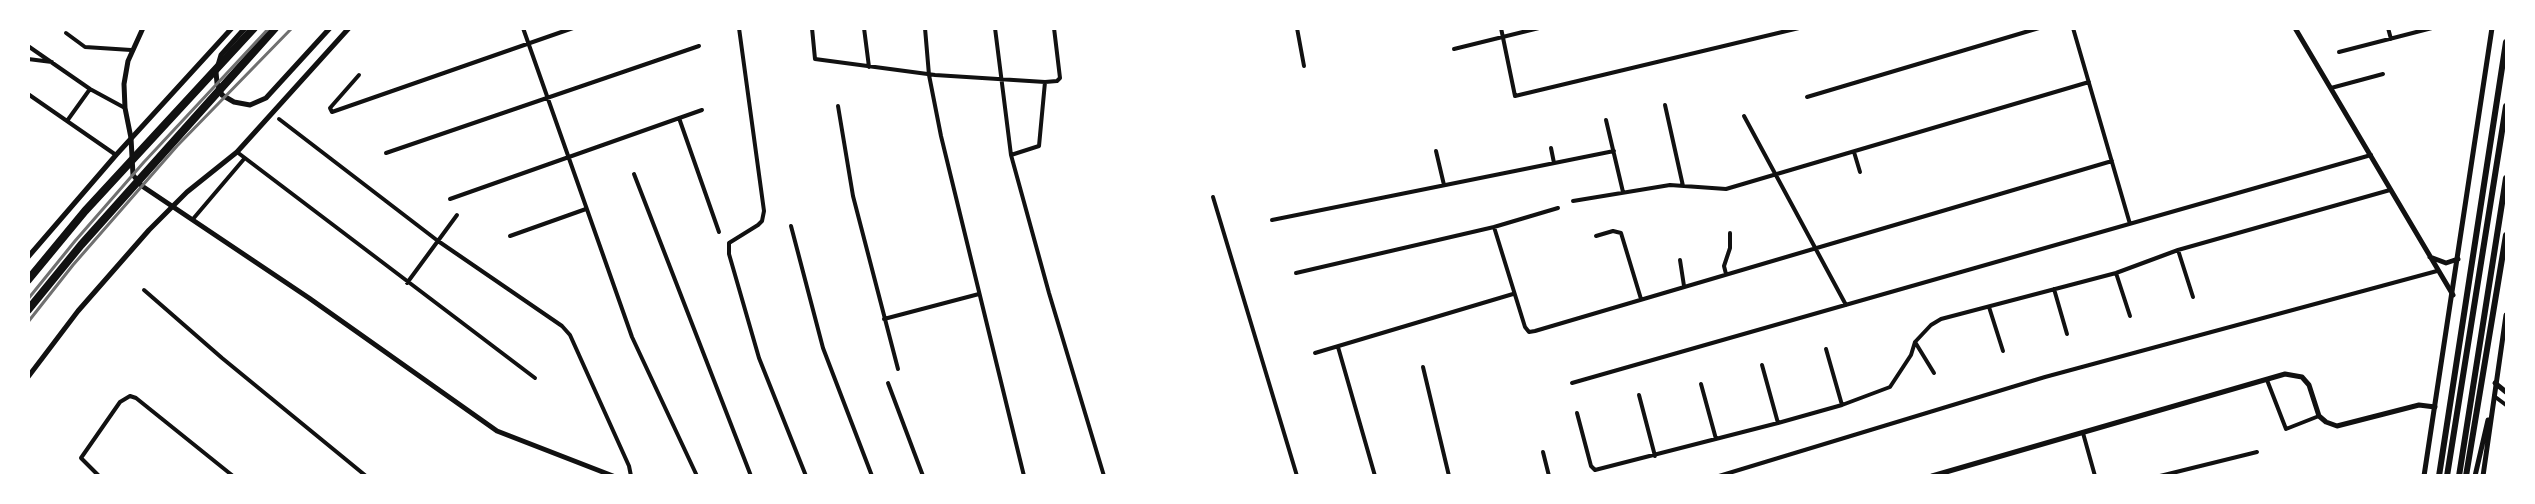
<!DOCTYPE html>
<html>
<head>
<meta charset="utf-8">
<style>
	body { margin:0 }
	#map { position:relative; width:2535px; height:504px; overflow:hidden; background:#fff; font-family:Inter,sans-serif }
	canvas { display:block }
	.frame { position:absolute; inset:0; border:30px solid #fff; pointer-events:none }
</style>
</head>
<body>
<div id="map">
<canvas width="2535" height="504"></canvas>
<div class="frame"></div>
</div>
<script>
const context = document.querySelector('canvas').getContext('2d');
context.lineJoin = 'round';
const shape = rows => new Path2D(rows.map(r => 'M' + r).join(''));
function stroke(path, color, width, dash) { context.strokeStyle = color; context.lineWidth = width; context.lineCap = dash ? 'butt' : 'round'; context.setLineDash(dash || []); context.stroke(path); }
const minor = shape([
	[523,28,632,337,697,476],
	[739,28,764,211,762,221,758,225,729,243,729,254,759,358,806,476],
	[812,28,815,59,935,75,1045,82,1057,81,1060,78,1054,28],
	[864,28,869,67],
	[925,28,929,75,941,136,1024,476],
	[995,28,1011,155,1049,293,1104,476],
	[1297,28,1304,66],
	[1501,28,1515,96,1799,28],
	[2073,28,2130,224],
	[2388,28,2391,39],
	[66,33,85,47,131,50],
	[28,46,90,89,125,108],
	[1454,49,1539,28],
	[2339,52,2432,28],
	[28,59,52,62],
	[359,75,330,108,332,112,573,28],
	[2331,88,2383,74],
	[28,94,116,155],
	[1807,97,2039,28],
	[1665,105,1683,186],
	[838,106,853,196,898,369],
	[1744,116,1846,305],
	[679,118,719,232],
	[279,119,438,241,562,326,570,335,629,466,631,476],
	[1606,120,1623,192],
	[67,121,90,89],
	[1551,148,1554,163],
	[1436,151,1444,185],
	[237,152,535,378],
	[1854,152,1860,172],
	[386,153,699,46],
	[1011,155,1039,146,1045,82],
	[634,174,751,476],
	[1213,197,1297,476],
	[450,199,702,110],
	[1573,201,1670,185,1726,189,2089,82],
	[193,219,244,159],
	[1272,220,1614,151],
	[791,226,823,348,872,476],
	[1494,227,1525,327,1529,332,1535,331,2112,161],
	[510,236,586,209],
	[1596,236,1613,231,1621,233,1641,299],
	[2178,250,2193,297],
	[1680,260,1684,286],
	[1296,273,1494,227,1558,208],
	[2116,273,2130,316],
	[1726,274,1724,266,1730,248,1730,233],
	[407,283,457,215],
	[2054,289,2067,334],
	[144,290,222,358,366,476],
	[1989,307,2003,351],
	[884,319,979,294],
	[1915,342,1934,373],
	[1338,347,1375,476],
	[1826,349,1842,405],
	[1315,353,1513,294],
	[1762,365,1778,423],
	[1423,367,1449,476],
	[2267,380,2286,429,2319,416],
	[888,383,923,476],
	[1572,383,2371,155],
	[1701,384,1716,439],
	[1639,395,1655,456],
	[2494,396,2506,405],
	[1577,413,1591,466,1595,470,1778,423,1842,405,1890,387,1911,355,1915,342,1931,325,1941,319,2116,273,2178,250,2390,190],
	[2083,433,2095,476],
	[1543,452,1549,476],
	[99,476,81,458,120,402,130,396,136,398,233,476],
	[1719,476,2045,377,2437,271],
	[2160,476,2257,452]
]);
const tertiary = shape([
	[143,28,128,61,124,84,125,108,131,138,133,175,142,186,309,298,497,431,613,476],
	[2295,28,2453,295],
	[2430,257,2446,263,2458,259],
	[2495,383,2506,392],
	[1932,476,2285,374,2302,377,2309,385,2319,416,2326,422,2337,426,2419,405,2435,407]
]);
const secondary = shape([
	[245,28,221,55,216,72,217,83,222,95,234,102,250,105,266,98,330,28],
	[28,257,116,155,232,28],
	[28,377,78,311,149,230,187,192,237,152,349,28],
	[2424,476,2492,28],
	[2475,476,2488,420],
	[2483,476,2506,315]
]);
const primary = shape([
	[2439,476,2506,42],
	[2447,476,2506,106],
	[2459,476,2506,178],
	[2466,476,2506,235]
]);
const motorway = shape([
	[28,280,85,211,254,28],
	[28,310,81,245,275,28]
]);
const rail = shape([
	[28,299,75,241,144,162,269,28],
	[28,322,73,265,177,146,292,28]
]);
stroke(minor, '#111', 4);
stroke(tertiary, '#111', 5);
stroke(secondary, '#111', 5);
stroke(primary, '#111', 6);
stroke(motorway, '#111', 8);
stroke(rail, '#707070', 3);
</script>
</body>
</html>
